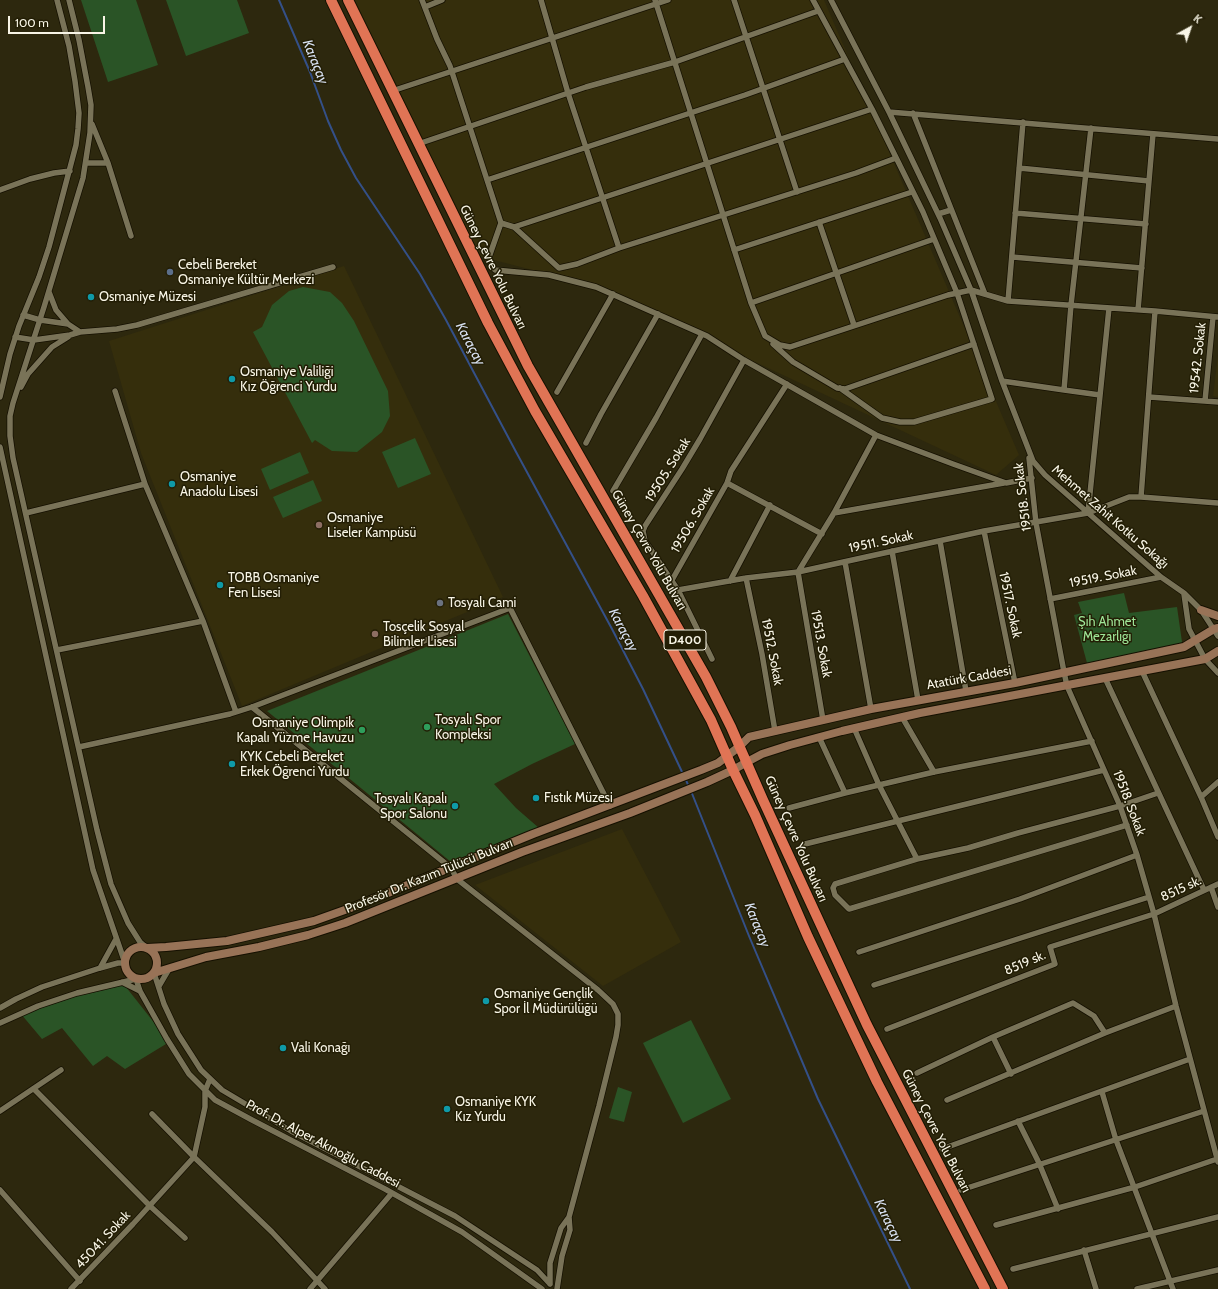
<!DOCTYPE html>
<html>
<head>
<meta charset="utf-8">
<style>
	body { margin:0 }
	#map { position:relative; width:1218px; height:1289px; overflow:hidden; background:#2d280e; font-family:Cabin,sans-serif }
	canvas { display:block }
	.north { position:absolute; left:1170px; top:8px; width:40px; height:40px; -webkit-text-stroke:3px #231e05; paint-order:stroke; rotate:40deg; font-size:11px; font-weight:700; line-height:16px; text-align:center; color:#f8f5e6 }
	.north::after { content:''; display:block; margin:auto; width:14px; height:18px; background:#f8f5e6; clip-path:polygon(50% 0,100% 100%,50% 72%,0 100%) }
	.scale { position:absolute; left:8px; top:16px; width:97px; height:18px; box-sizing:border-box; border:2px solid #f8f5e6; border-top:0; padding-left:5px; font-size:12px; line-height:14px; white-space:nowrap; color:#f8f5e6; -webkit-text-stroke:3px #231e05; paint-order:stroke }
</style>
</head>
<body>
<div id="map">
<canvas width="1218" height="1289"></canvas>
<div class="north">K</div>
<div class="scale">100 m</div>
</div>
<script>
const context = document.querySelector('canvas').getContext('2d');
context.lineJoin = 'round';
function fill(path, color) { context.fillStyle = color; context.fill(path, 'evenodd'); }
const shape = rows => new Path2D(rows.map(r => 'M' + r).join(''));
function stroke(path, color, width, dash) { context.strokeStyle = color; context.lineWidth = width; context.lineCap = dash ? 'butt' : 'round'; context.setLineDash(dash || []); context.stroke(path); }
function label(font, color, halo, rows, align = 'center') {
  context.font = font + ' Cabin,sans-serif'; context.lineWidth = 3; context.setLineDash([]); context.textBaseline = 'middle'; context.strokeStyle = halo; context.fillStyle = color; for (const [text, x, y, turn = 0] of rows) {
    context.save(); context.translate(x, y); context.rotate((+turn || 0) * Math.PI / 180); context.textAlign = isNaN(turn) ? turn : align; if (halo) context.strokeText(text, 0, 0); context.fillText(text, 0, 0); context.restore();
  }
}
const built = shape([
	[353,0,824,0,1019,455,996,475,653,314,564,278,478,256],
	[344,266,503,597,242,706,141,453,109,341],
	[1218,355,1218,397,1213,396],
	[622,829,681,942,603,986,475,885]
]);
const green = shape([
	[81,0,136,0,158,65,108,82],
	[166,0,237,0,249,33,186,56],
	[303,287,330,292,342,303,354,321,388,391,390,416,382,432,357,452,332,451,315,440,312,443,253,332,262,327,272,305,289,291],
	[415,438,431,474,398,488,382,452],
	[300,452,309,473,270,490,261,469],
	[313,480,322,501,283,518,273,497],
	[1124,593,1129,613,1177,607,1182,642,1180,645,1087,663,1074,615,1082,613,1078,602],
	[508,614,575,744,532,764,494,784,516,808,539,828,451,862,267,711],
	[122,982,156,1025,166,1044,125,1069,107,1056,93,1066,62,1028,42,1039,21,1014,38,1006],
	[691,1020,731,1099,683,1123,643,1043],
	[618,1087,632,1092,624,1122,609,1118]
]);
const stream = shape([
	[279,0,310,72,328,121,341,150,356,178,420,274,446,320,515,450,612,629,643,689,683,774],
	[685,778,689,787],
	[691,791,749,936,818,1099,910,1289]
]);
const street = shape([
	[69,0,79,40,88,87,91,105,90,133,83,178,44,307,13,403,10,416,10,436,13,458,97,830,111,884,128,923,140,942,147,948],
	[422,0,437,39,450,66,501,223,488,260,495,270,549,275,596,287,707,336,744,360,876,435,953,464,1006,483,1032,478],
	[541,0,568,93,619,248],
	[655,0,751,303,765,336,780,345,790,347,948,295,971,290,1008,301,1155,311,1218,317],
	[734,0,797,192],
	[813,0,872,109,923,212,957,293,992,399,914,422,900,422,882,418,840,388],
	[831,0,889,112,940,218,971,290,1002,381,1033,461,1045,475,1161,577,1184,593,1201,610,1218,636],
	[425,7,442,0],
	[392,91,668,0],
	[889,112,1218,139],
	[913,113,985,294],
	[1091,128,1071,305,1064,390,1100,395],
	[418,144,586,87,675,62,818,11],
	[86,163,108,163,92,124],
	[108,163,131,236],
	[1019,168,1149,181],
	[487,180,745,95,845,59],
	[0,190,30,179,54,173,70,171],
	[1015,213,1146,224],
	[938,214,951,210],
	[819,222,854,325],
	[501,223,514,227,872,109],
	[514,227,559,268,577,264,619,248,856,173,896,158],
	[734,250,912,192],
	[1012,257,1142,268],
	[49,292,56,310,68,324],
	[1008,301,1023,122],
	[751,303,934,239],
	[1138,310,1153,134],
	[80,332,117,329,137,325,333,267],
	[15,337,34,340,70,335,80,332,68,324,40,320,23,315],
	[773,344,793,362,837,388,845,389,974,344],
	[1002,381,1064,390],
	[21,387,28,374,52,347,68,337],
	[557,392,613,294],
	[0,397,10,354,19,326,39,277,49,247,76,145,78,129,79,113,75,81,69,46,57,0],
	[1149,397,1218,402],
	[1205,401,1213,317],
	[586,443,601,414,658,314],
	[0,447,93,870,125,963,118,963,100,968,42,987,16,999,0,1008],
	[1029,458,1036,523,1064,672,1067,686,1120,806,1137,855,1154,914,1176,1006,1218,1162],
	[727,483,822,534],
	[145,484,203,621,236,712],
	[613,491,656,418,702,334],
	[1141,497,1218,503],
	[26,513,145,484,115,391],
	[834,513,1004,483],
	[1088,513,1109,308],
	[984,531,1015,683],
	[940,541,966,691],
	[892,551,918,700],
	[845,562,871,709],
	[746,578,762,654,775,731],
	[672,580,727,483,731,471,787,384],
	[730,581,770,505],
	[678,590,746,578,798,572,984,531,1088,513,1129,497,1141,497,1155,311],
	[1184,594,1189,629,1205,659,1218,673],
	[1050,599,1161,577],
	[57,650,203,621],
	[712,659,678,590,645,541,643,531,645,526,682,469,700,439,744,360],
	[1142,671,1201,797,1218,837],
	[1105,678,1204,890],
	[252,707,451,868,457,879,598,990,613,1004,618,1014,618,1025,616,1037,599,1106,569,1217,561,1228,550,1263,550,1284],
	[902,717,934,772],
	[823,720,798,572,834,513,876,435],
	[854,728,879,785,917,859],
	[819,737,845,793],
	[79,747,230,714,252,707,510,608,610,806],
	[1201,797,1218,782],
	[789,808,845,793,934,772,1092,741],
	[1127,825,849,909,835,895,833,888,835,884,917,859,968,848,1018,833,1120,806,1158,793],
	[805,844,1104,770],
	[1211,887,1218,907],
	[859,952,1020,899,1137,855],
	[100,968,116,939],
	[154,973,164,1004,178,1034,201,1070,222,1090,291,1131,455,1216,537,1270,550,1284],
	[122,982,140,991],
	[874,985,1149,897],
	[159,986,169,969],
	[0,1023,38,1006,77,993,136,979,140,991,167,1039,189,1074,215,1100,252,1120,385,1189,462,1232,542,1289],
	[887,1029,1055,964,1050,947,1154,914,1218,884],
	[993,1037,1011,1074],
	[917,1073,993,1037,1073,1003,1094,1016,1105,1033],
	[34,1089,150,1206,185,1238],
	[1102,1092,1116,1140,1173,1289],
	[947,1100,1105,1033,1176,1006],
	[0,1111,61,1070],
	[152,1114,194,1157,272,1232,325,1289],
	[1018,1121,1039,1163,1058,1209],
	[942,1149,1190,1059],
	[0,1190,80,1281],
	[961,1190,1204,1111],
	[996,1225,1135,1187,1217,1159],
	[1084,1250,1096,1289],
	[1013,1269,1218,1217],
	[71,1289,133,1224,194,1157,205,1107,205,1091,210,1079],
	[310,1289,392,1193],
	[557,1289,562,1256,570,1230,569,1217],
	[1137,1289,1218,1270]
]);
const secondary = shape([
	[1201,610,1218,616],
	'125 963a16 16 0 1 1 32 0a16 16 0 1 1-32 0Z',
	[147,948,166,947,227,941,314,921,356,906,533,834,701,770,718,763,740,746,749,737,871,709,1015,683,1184,647,1214,629,1218,628],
	[154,973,206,957,259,947,308,935,345,923,522,852,630,813,707,782,733,770,747,762,762,754,790,745,842,731,920,713,1205,659,1218,651]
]);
const highway = shape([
	[331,0,488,323,535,411,643,596,711,720,733,770,755,815,808,937,877,1082,985,1289],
	[348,0,528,366,706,677,731,727,763,800,867,1025,1003,1289]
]);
const markers = [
	[170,272,4,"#5c6f8a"],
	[91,297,4,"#0f9aa8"],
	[232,379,4,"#0f9aa8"],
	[172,484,4,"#0f9aa8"],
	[319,525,4,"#8d6e63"],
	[220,585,4,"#0f9aa8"],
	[440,603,4,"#6b7280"],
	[375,634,4,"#8d6e63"],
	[427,727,4,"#2e9e5b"],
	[362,730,4,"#2e9e5b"],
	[232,764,4,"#0f9aa8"],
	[536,798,4,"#0f9aa8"],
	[455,806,4,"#0f9aa8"],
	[486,1001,4,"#0f9aa8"],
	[283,1048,4,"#0f9aa8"],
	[447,1109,4,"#0f9aa8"]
];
const shields = [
	[685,640,42]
];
const shieldNames = [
	["D400",685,640]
];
const poiNames = [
	["Cebeli Bereket",178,265],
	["Osmaniye Kültür Merkezi",178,280],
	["Osmaniye Müzesi",99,297],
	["Osmaniye Valiliği",240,372],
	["Kız Öğrenci Yurdu",240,387],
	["Osmaniye",180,477],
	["Anadolu Lisesi",180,492],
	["Osmaniye",327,518],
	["Liseler Kampüsü",327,533],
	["TOBB Osmaniye",228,578],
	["Fen Lisesi",228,593],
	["Tosyalı Cami",448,603],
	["Tosçelik Sosyal",383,627],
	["Bilimler Lisesi",383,642],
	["Tosyalı Spor",435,720],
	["Kompleksi",435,735],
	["Osmaniye Olimpik",354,723,"right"],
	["Kapalı Yüzme Havuzu",354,738,"right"],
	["KYK Cebeli Bereket",240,757],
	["Erkek Öğrenci Yurdu",240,772],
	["Fıstık Müzesi",544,798],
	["Tosyalı Kapalı",447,799,"right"],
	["Spor Salonu",447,814,"right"],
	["Osmaniye Gençlik",494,994],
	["Spor İl Müdürülüğü",494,1009],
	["Vali Konağı",291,1048],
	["Osmaniye KYK",455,1102],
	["Kız Yurdu",455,1117]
];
const streetNames = [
	["Güney Çevre Yolu Bulvarı",493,267,64],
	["19542. Sokak",1198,358,-84],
	["19505. Sokak",668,470,-58],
	["19518. Sokak",1023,497,-97],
	["Mehmet Zahit Kotku Sokağı",1110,517,41],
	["19506. Sokak",693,520,-60],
	["19511. Sokak",881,542,-12],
	["Güney Çevre Yolu Bulvarı",649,550,60],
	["19519. Sokak",1103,577,-11],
	["19517. Sokak",1010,605,78],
	["19513. Sokak",821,644,80],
	["19512. Sokak",772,652,79],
	["Atatürk Caddesi",969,678,-10],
	["19518. Sokak",1129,803,69],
	["Güney Çevre Yolu Bulvarı",796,839,66],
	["Profesör Dr. Kazım Tülücü Bulvarı",429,876,-22],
	["8515 sk.",1181,889,-25],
	["8519 sk.",1025,963,-23],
	["Güney Çevre Yolu Bulvarı",936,1131,63],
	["Prof. Dr. Alper Akınoğlu Caddesi",323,1144,28],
	["45041. Sokak",103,1240,-47]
];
const parkNames = [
	["Şıh Ahmet",1107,622],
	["Mezarlığı",1107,637]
];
const waterNames = [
	["Karaçay",315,62,68],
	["Karaçay",470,344,62],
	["Karaçay",623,630,62],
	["Karaçay",757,925,68],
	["Karaçay",888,1221,64]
];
fill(built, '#352e0c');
fill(green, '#2a5426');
stroke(stream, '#345088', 2);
stroke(street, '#151000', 7);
stroke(secondary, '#151000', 10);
stroke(highway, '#151000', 12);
stroke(street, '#797358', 5.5);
stroke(secondary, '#987357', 8);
stroke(highway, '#e07455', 10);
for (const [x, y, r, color] of markers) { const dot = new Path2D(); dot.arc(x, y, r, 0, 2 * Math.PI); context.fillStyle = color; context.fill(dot); stroke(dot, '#231e05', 1.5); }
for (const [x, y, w] of shields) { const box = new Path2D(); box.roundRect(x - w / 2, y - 10, w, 20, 3); context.fillStyle = '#231e05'; context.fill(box); stroke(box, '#f8f5e6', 1); }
label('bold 12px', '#f8f5e6', null, shieldNames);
label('13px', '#f8f5e6', '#231e05', poiNames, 'left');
label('13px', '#f8f5e6', '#231e05', streetNames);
label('13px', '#9ee597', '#231e05', parkNames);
label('italic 14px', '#d9e2f3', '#231e05', waterNames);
</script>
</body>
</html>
